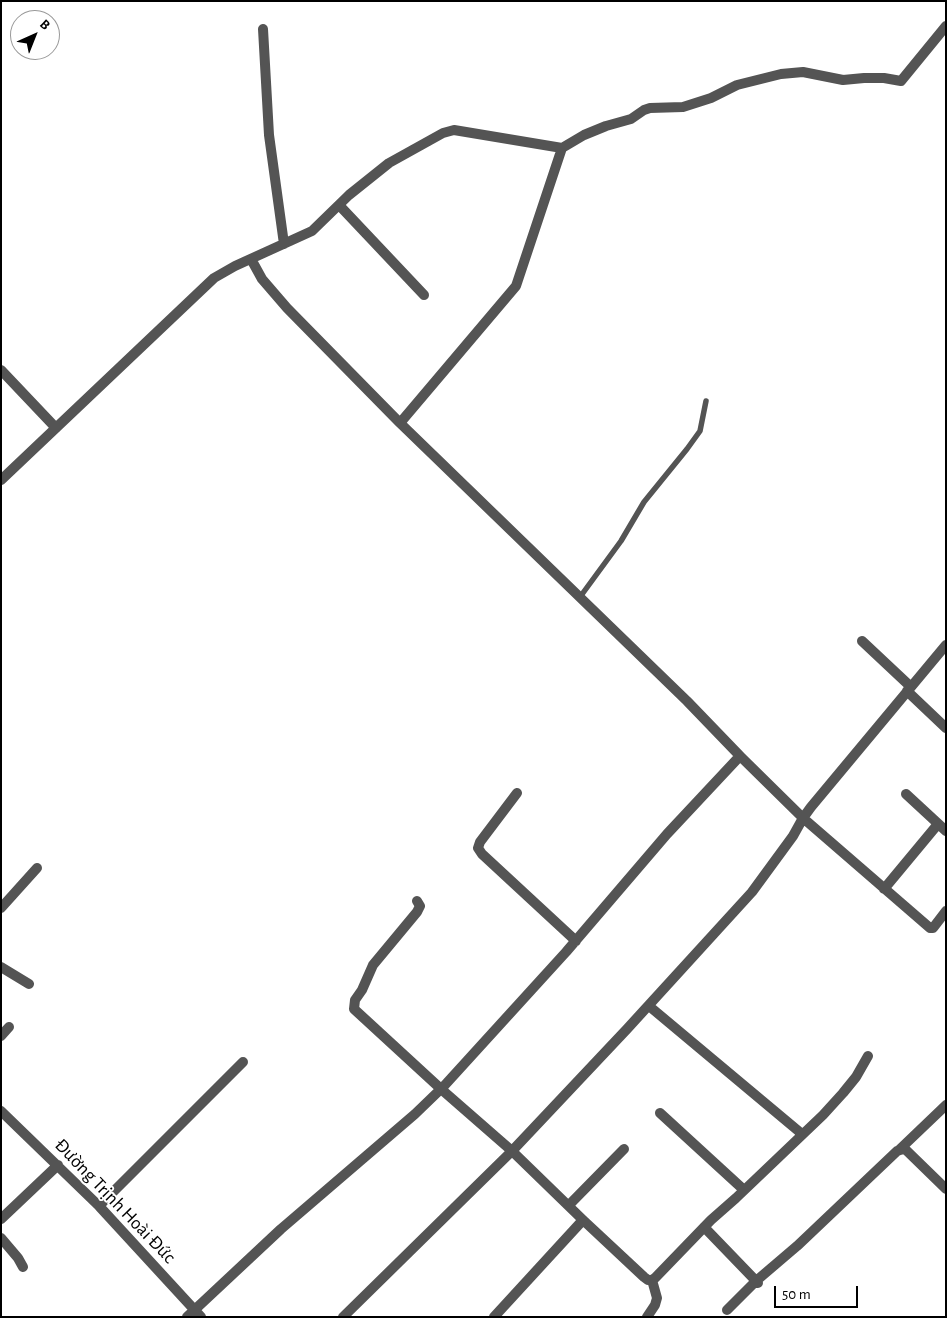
<!DOCTYPE html>
<html>
<head>
<meta charset="utf-8">
<style>
	body { margin:0 }
	#map { position:relative; width:947px; height:1318px; overflow:hidden; background:#fff; font-family:"Alegreya Sans",sans-serif }
	canvas { display:block }
	.frame { position:absolute; inset:0; border:2px solid #000; pointer-events:none }
	.north { position:absolute; left:10px; top:10px; width:50px; height:50px; box-sizing:border-box; background:#fff; border:1px solid #999; border-radius:50%; rotate:44deg; font-size:14px; font-weight:700; line-height:20px; text-align:center; color:#000 }
	.north::after { content:''; display:block; margin:auto; width:18px; height:22px; background:#000; clip-path:polygon(50% 0,100% 100%,50% 72%,0 100%) }
	.scale { position:absolute; left:774px; top:1286px; width:84px; height:22px; box-sizing:border-box; border:2px solid #000; border-top:0; padding-left:6px; font-size:15px; line-height:18px; white-space:nowrap; color:#000; -webkit-text-stroke:4px #fff; paint-order:stroke }
</style>
</head>
<body>
<div id="map">
<canvas width="947" height="1318"></canvas>
<div class="frame"></div>
<div class="north">B</div>
<div class="scale">50 m</div>
</div>
<script>
const context = document.querySelector('canvas').getContext('2d');
context.lineJoin = 'round';
const shape = rows => new Path2D(rows.map(r => 'M' + r).join(''));
function stroke(path, color, width, dash) { context.strokeStyle = color; context.lineWidth = width; context.lineCap = dash ? 'butt' : 'round'; context.setLineDash(dash || []); context.stroke(path); }
function label(font, color, halo, rows, align = 'center') {
  context.font = font + ' "Alegreya Sans",sans-serif'; context.lineWidth = 4; context.setLineDash([]); context.textBaseline = 'middle'; context.strokeStyle = halo; context.fillStyle = color; for (const [text, x, y, turn = 0] of rows) {
    context.save(); context.translate(x, y); context.rotate((+turn || 0) * Math.PI / 180); context.textAlign = isNaN(turn) ? turn : align; if (halo) context.strokeText(text, 0, 0); context.fillText(text, 0, 0); context.restore();
  }
}
const lane = shape([
	[580,597,621,541,644,502,687,449,700,431,706,401]
]);
const street = shape([
	[263,29,269,135,284,244],
	[339,205,424,295],
	[251,259,262,279,287,308,400,423,687,701,740,756,803,818,930,928,933,928,946,911],
	[1,370,56,428],
	[400,423,516,286,562,148],
	[1,480,214,278,235,266,312,231,349,195,389,163,443,133,454,130,562,148,584,135,606,126,631,119,644,110,650,108,683,107,711,98,737,85,781,74,803,72,843,80,864,78,884,78,901,81,946,26],
	[862,641,911,687],
	[907,691,946,728],
	[517,793,480,842,478,848,482,854,576,941],
	[906,794,946,831],
	[884,889,938,824],
	[417,901,420,906,417,912,373,965,362,990,355,1000,354,1009,441,1089,512,1151,583,1220,644,1277,648,1280,652,1280,655,1278,711,1220,736,1198,823,1115,843,1093,856,1077,868,1056],
	[1,908,37,868],
	[1,967,29,984],
	[649,1006,802,1134],
	[1,1036,9,1027],
	[1,1111,99,1206,201,1317],
	[660,1113,744,1190],
	[899,1150,946,1105],
	[569,1205,624,1149],
	[99,1206,243,1062],
	[1,1219,58,1165],
	[704,1227,758,1283],
	[1,1238,18,1258,23,1267],
	[727,1310,756,1281,797,1246,897,1151,903,1149,906,1150,946,1189],
	[187,1317,281,1229,415,1114,444,1086,566,952,667,834,740,756],
	[343,1317,512,1151,627,1029,752,892,793,836,803,818,811,807,946,645],
	[494,1317,583,1220],
	[647,1317,655,1305,657,1298,652,1280]
]);
const streetNames = [
	["Đường Trịnh Hoài Đức",115,1201,46]
];
stroke(lane, '#545454', 5.5);
stroke(street, '#545454', 10);
label('19px', '#000', '#fff', streetNames);
</script>
</body>
</html>
